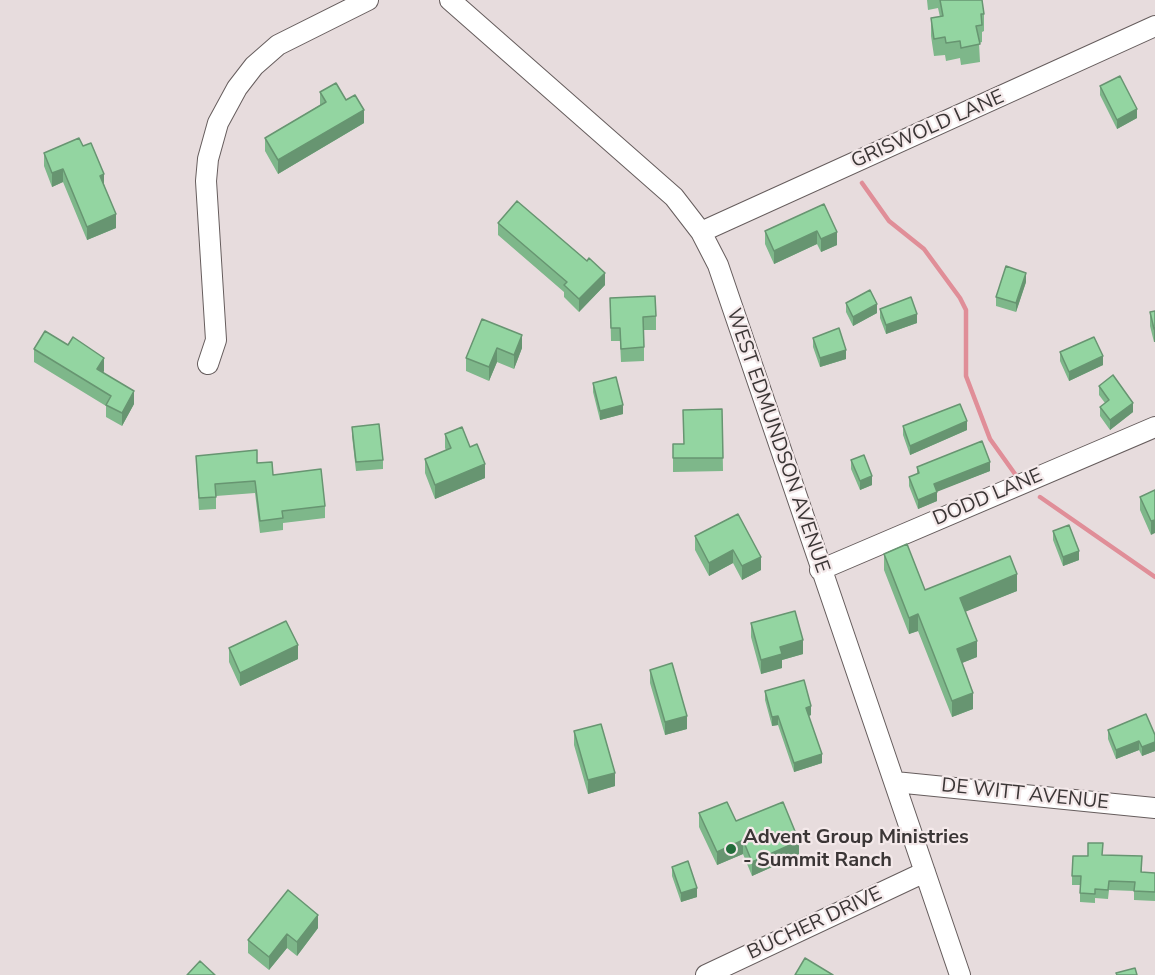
<!DOCTYPE html>
<html>
<head>
<meta charset="utf-8">
<style>
	body { margin:0 }
	canvas { display:block; background:#e7dcdd }
</style>
</head>
<body>
<canvas width="1155" height="975"></canvas>
<script>
const context = document.querySelector('canvas').getContext('2d');
context.lineJoin = 'round';
const shape = rows => new Path2D(rows.map(r => 'M' + r).join(''));
function stroke(path, color, width, dash) { context.strokeStyle = color; context.lineWidth = width; context.lineCap = dash ? 'butt' : 'round'; context.setLineDash(dash || []); context.stroke(path); }
function fill(path, color) { context.fillStyle = color; context.fill(path, 'evenodd'); }
function label(font, color, halo, rows, align = 'center') {
  context.font = font + ' "Nunito Sans",sans-serif'; context.lineWidth = 4.5; context.setLineDash([]); context.textBaseline = 'middle'; context.strokeStyle = halo; context.fillStyle = color; for (const [text, x, y, turn = 0] of rows) {
    context.save(); context.translate(x, y); context.rotate((+turn || 0) * Math.PI / 180); context.textAlign = isNaN(turn) ? turn : align; if (halo) context.strokeText(text, 0, 0); context.fillText(text, 0, 0); context.restore();
  }
}
const stream = shape([
	[862,183,889,221,924,249,960,298,966,310,966,376,990,439,1015,474],
	[1040,497,1155,577]
]);
const minor = shape([
	[450,0,674,197,701,232,718,265,960,975],
	[701,232,1155,26],
	[208,364,216,340,206,181,208,159,218,123,237,88,254,66,278,45,368,0],
	[820,570,1155,427],
	[895,782,1155,808],
	[706,975,925,872]
]);
const wall = shape([
	[927,0,982,0,984,14,984,31,982,32,982,42,979,43,980,62,961,65,960,58,946,61,945,55,934,56,931,36,931,18,940,17,938,8,928,10],
	[1100,86,1137,118,1117,129,1100,95],
	[320,92,346,100,364,123,278,174,265,151,265,138,320,105],
	[83,146,104,184,116,228,87,240,63,182,52,187,44,166,44,153],
	[824,204,837,245,821,252,817,244,774,264,765,244,765,231],
	[498,223,605,285,579,312,564,297,564,292,498,235],
	[1026,282,1016,312,996,306,996,297],
	[610,298,656,316,656,330,644,330,644,361,621,362,620,341,611,341],
	[846,303,877,313,853,326,846,312],
	[880,309,917,323,886,334,880,318],
	[1155,311,1155,342,1154,342,1150,326,1150,312],
	[482,319,522,348,514,369,497,362,489,381,466,371,466,358],
	[813,338,846,359,820,367,813,347],
	[34,349,104,371,103,372,134,404,122,426,106,417,106,406,34,362],
	[1060,352,1103,365,1069,381,1060,361],
	[593,383,623,414,600,420,593,392],
	[1099,386,1133,412,1110,430,1100,416,1100,407,1105,403,1099,395],
	[722,409,723,471,673,472,673,444,683,444],
	[903,426,967,430,910,455,903,435],
	[352,427,383,460,383,469,356,471,352,436],
	[445,434,470,447,485,478,435,499,425,473,425,459,446,450,445,448],
	[196,456,273,475,325,506,325,518,283,523,283,530,260,533,255,493,216,496,216,509,199,510],
	[851,460,872,485,860,490,851,469],
	[917,467,990,471,937,491,937,501,918,509,909,486,909,477,917,474],
	[1155,490,1151,535,1140,510,1140,497],
	[738,514,761,570,742,580,733,563,709,576,695,550,695,536],
	[1053,531,1079,560,1063,566,1053,540],
	[884,554,925,590,1017,591,965,611,977,657,962,663,973,709,952,717,918,631,909,634,884,570],
	[751,623,803,654,782,660,782,668,761,674,751,637],
	[229,648,298,659,240,686,229,662],
	[650,670,687,729,665,735,650,683],
	[765,691,811,715,809,716,822,763,794,772,778,725,772,726,765,700],
	[1108,730,1155,742,1155,751,1142,756,1139,750,1116,759,1108,739],
	[574,731,615,786,588,794,574,745],
	[699,813,736,821,799,855,752,876,743,854,717,865,699,827],
	[1102,855,1142,865,1142,872,1155,873,1155,901,1134,900,1134,891,1109,890,1108,899,1095,898,1095,903,1080,902,1080,885,1072,885,1072,876,1088,856],
	[672,867,697,897,681,902,672,876],
	[318,928,297,956,287,948,269,970,248,953,248,940]
]);
const shadedWall = shape([
	[1137,109,1137,118,1117,129,1117,120],
	[364,110,364,123,278,174,278,160],
	[63,169,63,182,52,187,52,173],
	[104,174,104,187,100,176],
	[116,214,116,228,87,240,87,227],
	[817,231,817,244,774,264,774,251],
	[837,232,837,245,821,252,821,239],
	[605,273,605,285,579,312,579,299],
	[1026,273,1026,282,1016,312,1016,303],
	[877,304,877,313,853,326,853,317],
	[917,314,917,323,886,334,886,325],
	[1155,328,1155,342,1154,342,1154,329],
	[522,335,522,348,514,369,514,355],
	[497,348,497,362,489,381,489,367],
	[846,350,846,359,820,367,820,358],
	[1103,356,1103,365,1069,381,1069,372],
	[104,358,104,371,97,382,97,369],
	[134,391,134,404,122,426,122,413],
	[1133,403,1133,412,1110,430,1110,420],
	[623,405,623,414,600,420,600,411],
	[967,421,967,430,910,455,910,446],
	[990,462,990,471,934,493,934,484],
	[485,464,485,478,435,499,435,485],
	[872,476,872,485,860,490,860,481],
	[937,492,937,501,918,509,918,500],
	[1155,520,1155,533,1151,535,1151,521],
	[733,550,733,563,709,576,709,563],
	[1079,551,1079,560,1063,566,1063,557],
	[761,557,761,570,742,580,742,566],
	[1017,574,1017,591,960,614,960,598],
	[918,614,918,631,909,634,909,618],
	[803,640,803,654,782,660,782,668,761,674,761,660,780,647],
	[977,641,977,657,957,665,957,649],
	[298,645,298,659,240,686,240,673],
	[973,693,973,709,952,717,952,701],
	[811,706,811,715,806,717,806,708],
	[687,716,687,729,665,735,665,722],
	[778,716,778,725,772,726,772,717],
	[1139,741,1139,750,1116,759,1116,750],
	[1155,742,1155,751,1142,756,1142,747],
	[822,754,822,763,794,772,794,763],
	[615,773,615,786,588,794,588,780],
	[743,840,743,854,717,865,717,852],
	[799,841,799,855,752,876,752,862],
	[697,888,697,897,681,902,681,893],
	[318,915,318,928,297,956,297,942],
	[287,934,287,948,269,970,269,957]
]);
const building = shape([
	[940,0,982,0,984,14,981,14,982,25,976,26,980,44,961,48,960,41,946,43,945,37,934,39,931,18,943,16,940,0],
	[1120,76,1137,109,1117,120,1100,86,1120,76],
	[336,83,346,100,355,95,364,110,278,160,265,138,326,102,320,92,336,83],
	[79,138,83,146,91,143,104,174,100,176,116,214,87,227,63,169,52,173,44,153,79,138],
	[517,201,587,261,589,258,605,273,579,299,564,285,567,282,498,223,517,201],
	[824,204,837,232,821,239,817,231,774,251,765,231,824,204],
	[1006,266,1026,273,1016,303,996,297,1006,266],
	[870,290,877,304,853,317,846,303,870,290],
	[655,296,656,316,643,317,644,347,621,349,620,328,611,328,610,298,655,296],
	[911,297,917,314,886,325,880,309,911,297],
	[1155,311,1155,328,1154,329,1150,312,1155,311],
	[482,319,522,335,514,355,497,348,489,367,466,358,482,319],
	[839,328,846,350,820,358,813,338,839,328],
	[45,331,68,345,73,337,104,358,97,369,134,391,122,413,106,405,111,396,34,349,45,331],
	[1094,337,1103,356,1069,372,1060,352,1094,337],
	[1113,375,1133,403,1110,420,1100,407,1109,400,1099,386,1113,375],
	[616,377,623,405,600,411,593,383,616,377],
	[960,404,967,421,910,446,903,426,960,404],
	[722,409,723,458,673,458,673,444,684,444,683,410,722,409],
	[379,424,383,460,356,462,352,427,379,424],
	[462,427,470,447,477,444,485,464,435,485,425,459,451,448,445,434,462,427],
	[982,441,990,462,934,484,937,492,918,500,909,477,919,473,917,467,982,441],
	[257,450,257,463,272,462,273,475,321,469,325,506,282,511,283,518,260,521,255,481,215,484,216,497,199,498,196,456,257,450],
	[864,455,872,476,860,481,851,460,864,455],
	[1155,490,1155,520,1151,521,1140,497,1155,490],
	[738,514,761,557,742,566,733,550,709,563,695,536,738,514],
	[1069,525,1079,551,1063,557,1053,531,1069,525],
	[907,544,925,590,1010,556,1017,574,960,598,977,641,957,649,973,693,952,701,918,614,909,618,884,554,907,544],
	[795,611,803,640,780,647,782,654,761,660,751,623,795,611],
	[286,621,298,645,240,673,229,648,286,621],
	[672,663,687,716,665,722,650,670,672,663],
	[804,680,811,706,806,708,822,754,794,763,778,716,772,717,765,691,804,680],
	[1146,714,1155,735,1155,742,1142,747,1139,741,1116,750,1108,730,1146,714],
	[601,724,615,773,588,780,574,731,601,724],
	[727,802,736,821,783,802,799,841,752,862,743,840,717,852,699,813,727,802],
	[1088,843,1103,843,1102,855,1142,856,1141,872,1155,873,1155,892,1134,891,1135,882,1109,881,1108,890,1095,889,1095,894,1080,893,1081,876,1072,876,1073,856,1088,856,1088,843],
	[688,861,697,888,681,893,672,867,688,861],
	[288,890,318,915,297,942,287,934,269,957,248,940,288,890],
	[805,958,833,975,795,975,805,958],
	[200,961,215,975,187,975,200,961],
	[1135,968,1137,975,1117,975,1116,973,1135,968]
]);
const markers = [
	[731,849,6,"#236d3b"]
];
const streetNames = [
	["GRISWOLD LANE",928,130,-24],
	["WEST EDMUNDSON AVENUE",777,441,71],
	["DODD LANE",988,498,-23],
	["DE WITT AVENUE",1025,795,6],
	["BUCHER DRIVE",815,924,-25]
];
const poiNames = [
	["Advent Group Ministries",743,838],
	["- Summit Ranch",743,861]
];
stroke(stream, '#e08e98', 4.5);
stroke(minor, '#665d5d', 22);
stroke(minor, '#fff', 20);
fill(wall, '#7eb78a');
fill(shadedWall, '#679571');
fill(building, '#93d5a1');
stroke(building, '#679571', 1.5);
for (const [x, y, r, color] of markers) { const dot = new Path2D(); dot.arc(x, y, r, 0, 2 * Math.PI); context.fillStyle = color; context.fill(dot); stroke(dot, '#f4e9ea', 2); }
label('20px', '#3b3636', '#f4e9ea', streetNames);
label('bold 20px', '#3b3636', '#f4e9ea', poiNames, 'left');
</script>
</body>
</html>
